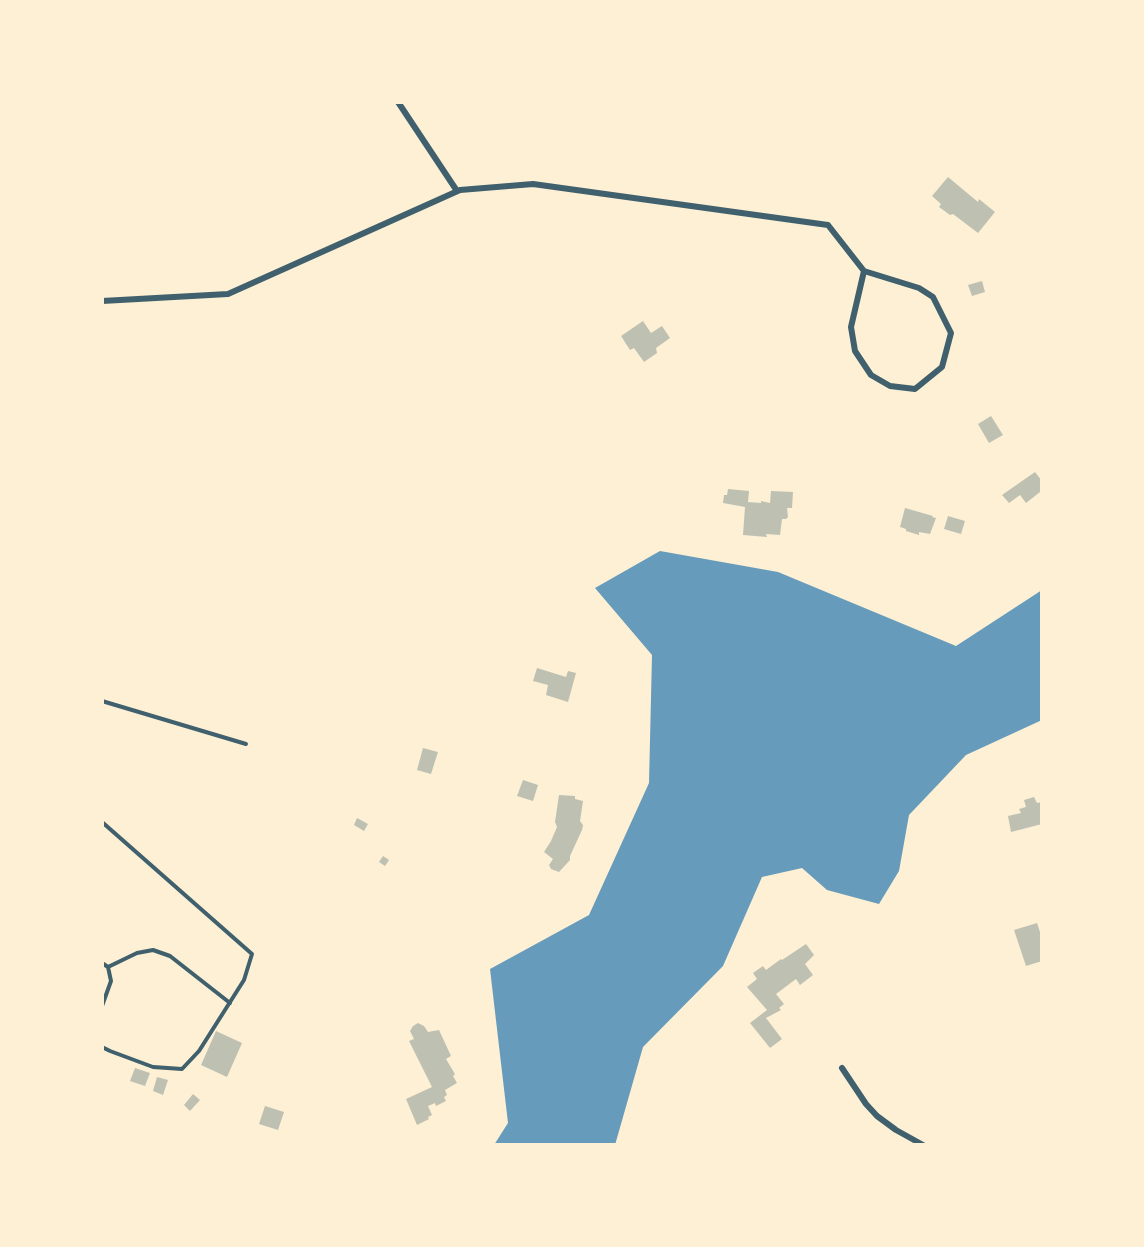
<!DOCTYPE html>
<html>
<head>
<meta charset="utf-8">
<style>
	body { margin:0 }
	#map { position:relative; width:1144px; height:1247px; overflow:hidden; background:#fdf0d5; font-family:Signika,sans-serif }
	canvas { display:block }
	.frame { position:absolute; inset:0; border:104px solid #fdf0d5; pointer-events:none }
</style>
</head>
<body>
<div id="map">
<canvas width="1144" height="1247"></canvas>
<div class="frame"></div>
</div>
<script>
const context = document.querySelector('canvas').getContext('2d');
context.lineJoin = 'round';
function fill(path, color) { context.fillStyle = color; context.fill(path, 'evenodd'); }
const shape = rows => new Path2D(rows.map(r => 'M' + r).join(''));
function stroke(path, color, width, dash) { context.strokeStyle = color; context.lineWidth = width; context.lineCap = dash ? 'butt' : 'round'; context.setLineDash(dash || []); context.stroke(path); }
const water = shape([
	[660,551,778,572,956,646,1042,590,1042,720,966,755,909,815,899,871,879,904,827,890,802,868,762,877,723,966,643,1047,615,1145,494,1145,508,1123,490,969,589,915,649,783,652,655,595,588]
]);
const building = shape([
	[948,177,978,202,979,199,995,212,978,233,953,214,950,215,939,207,941,204,932,196],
	[982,281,985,292,972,296,968,285],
	[643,321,651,333,662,326,670,338,656,348,657,353,644,362,634,348,630,350,621,336],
	[991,416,1003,435,989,443,978,424],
	[1035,472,1042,481,1042,495,1040,492,1026,503,1020,495,1009,503,1002,495],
	[728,489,749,491,748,502,761,503,761,501,770,503,771,491,793,492,792,508,787,508,788,517,786,519,782,519,780,535,766,534,767,537,743,535,745,507,723,503,724,495,727,495],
	[905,508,933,516,932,517,936,518,930,534,919,532,919,535,906,531,906,529,900,527],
	[948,516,965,521,961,534,944,529],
	[537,668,566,677,568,671,576,673,568,702,546,695,548,685,533,681],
	[423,748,438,752,431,774,417,770],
	[523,780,538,785,533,801,517,796],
	[559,795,575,796,575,799,583,801,580,821,583,825,582,830,570,856,570,860,559,872,551,869,549,865,553,859,544,852,551,841,557,827,555,822],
	[1034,797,1037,803,1042,802,1042,824,1011,832,1008,816,1021,813,1019,809,1026,807,1024,800],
	[357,818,368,824,364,831,354,825],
	[383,856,389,860,385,866,379,862],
	[1037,923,1042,938,1042,961,1026,966,1014,930],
	[806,944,814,955,805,964,813,975,800,985,796,979,776,994,784,1004,779,1008,781,1010,766,1018,782,1039,770,1048,750,1023,767,1010,747,987,757,979,753,973,763,966,766,970,781,959,782,960],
	[418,1023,424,1026,428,1032,439,1030,451,1056,446,1059,455,1074,453,1076,457,1083,445,1090,447,1095,444,1097,446,1101,436,1106,435,1103,428,1106,432,1115,428,1117,429,1119,417,1125,406,1099,432,1087,409,1041,414,1039,410,1031,413,1026],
	[216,1031,242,1043,227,1077,201,1065],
	[135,1068,150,1073,145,1086,130,1081],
	[157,1077,168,1080,163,1095,153,1091],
	[193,1094,200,1100,190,1111,184,1105],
	[265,1106,284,1112,278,1130,259,1124]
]);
const service = shape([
	[102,701,246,744],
	[102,822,252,954,244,980,199,1051,182,1069,153,1067,110,1051,102,1047],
	[102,963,108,967,111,981,102,1006],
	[108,967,137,953,153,950,170,956,230,1003]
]);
const minor = shape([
	[398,102,457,191],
	[102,301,228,294,460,190,533,184,828,225,864,271,919,288,933,297,951,333,942,367,915,389,890,386,871,375,855,351,851,327,864,271],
	[842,1068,866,1104,877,1116,896,1130,923,1145]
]);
fill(water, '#669bbc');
fill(building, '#bec0b2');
stroke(service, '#3f606c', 4);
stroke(minor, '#3f606c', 6);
</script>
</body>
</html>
